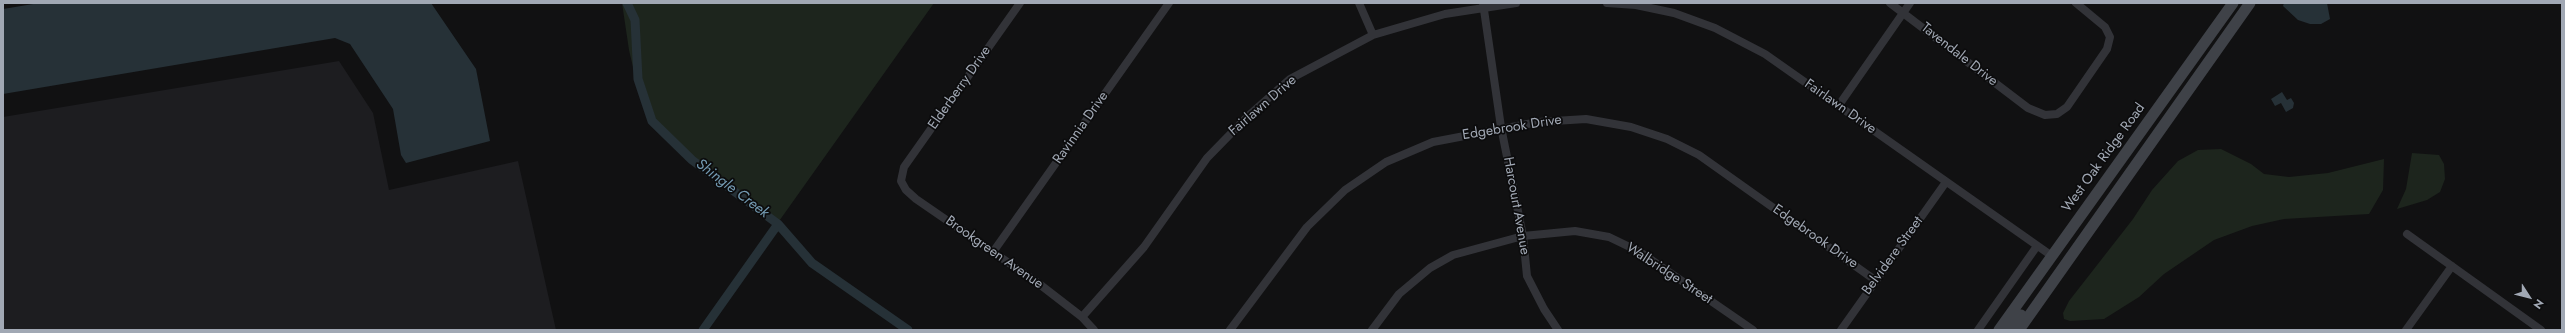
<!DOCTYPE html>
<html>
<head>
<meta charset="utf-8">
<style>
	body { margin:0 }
	#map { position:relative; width:2565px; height:333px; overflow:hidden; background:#111112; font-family:Jost,sans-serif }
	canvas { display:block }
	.frame { position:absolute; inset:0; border:4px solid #a1a8b4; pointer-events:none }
	.north { position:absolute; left:2509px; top:277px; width:40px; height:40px; -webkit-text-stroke:3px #0c0c0d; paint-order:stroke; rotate:126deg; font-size:11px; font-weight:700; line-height:16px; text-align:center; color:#a1a8b4 }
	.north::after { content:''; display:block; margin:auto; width:14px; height:18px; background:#a1a8b4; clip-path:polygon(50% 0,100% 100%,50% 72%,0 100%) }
</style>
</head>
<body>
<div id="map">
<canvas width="2565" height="333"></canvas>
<div class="frame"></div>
<div class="north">N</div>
</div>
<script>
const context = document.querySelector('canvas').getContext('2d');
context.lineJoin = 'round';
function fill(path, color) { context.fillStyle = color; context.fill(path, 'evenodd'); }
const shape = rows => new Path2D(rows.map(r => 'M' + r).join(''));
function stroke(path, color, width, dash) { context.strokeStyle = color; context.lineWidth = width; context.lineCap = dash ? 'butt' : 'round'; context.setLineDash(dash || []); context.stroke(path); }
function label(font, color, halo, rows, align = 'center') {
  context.font = font + ' Jost,sans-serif'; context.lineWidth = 3.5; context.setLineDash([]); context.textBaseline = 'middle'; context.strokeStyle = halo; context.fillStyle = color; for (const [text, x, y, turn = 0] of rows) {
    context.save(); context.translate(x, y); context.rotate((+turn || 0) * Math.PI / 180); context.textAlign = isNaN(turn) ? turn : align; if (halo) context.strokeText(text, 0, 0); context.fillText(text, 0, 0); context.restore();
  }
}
const built = shape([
	[339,61,373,113,389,190,518,161,556,330,3,330,3,117]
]);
const green = shape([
	[622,3,934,3,777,224,677,148,651,117,637,84,629,50],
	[2221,149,2251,164,2264,174,2289,177,2328,173,2384,159,2383,190,2369,214,2284,219,2252,226,2214,240,2164,274,2139,297,2104,319,2070,321,2064,319,2063,313,2069,301,2133,219,2152,190,2178,161,2198,150],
	[2412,153,2439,155,2444,164,2445,179,2440,192,2427,200,2397,209,2406,189]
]);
const water = shape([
	[39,3,431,3,476,69,490,141,406,163,401,155,393,109,350,44,335,38,3,94,3,9],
	[2284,3,2327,3,2330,19,2321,24,2310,24,2298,20,2283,6],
	[2282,92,2287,100,2291,98,2294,103,2293,108,2286,112,2281,103,2275,106,2271,99]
]);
const canal = shape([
	[627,3,635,20,638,79,652,121,692,160,778,224,812,263,908,330],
	[703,330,778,224]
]);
const street = shape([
	[1020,3,904,167,901,181,906,190,916,199,1038,283,1082,317,1094,330],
	[1359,3,1373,35],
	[1483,3,1501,127,1523,236,1527,276,1544,309,1558,330],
	[1607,3,1636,5,1674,13,1715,28,1765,54,2052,256],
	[1890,3,2028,108,2045,115,2057,114,2067,107,2107,49,2110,37,2105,27,2076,3],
	[1839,105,1910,3],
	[2407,234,2541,330],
	[993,252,1169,3],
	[1082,317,1144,247,1207,158,1247,117,1290,79,1373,35,1445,14,1516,3],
	[1230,330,1307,227,1345,190,1386,162,1433,142,1538,122,1586,119,1631,127,1667,139,1699,155,1875,280],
	[1372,330,1399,294,1430,268,1453,255,1523,236,1575,231,1609,237,1640,252,1753,330],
	[1841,330,1946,182],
	[1978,330,2037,246],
	[2406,330,2452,266]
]);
const secondary = shape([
	[1999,330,2233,3],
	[2010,330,2021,315],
	[2019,330,2250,3]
]);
const streetNames = [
	["Tavendale Drive",1959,55,38],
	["Elderberry Drive",960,88,-55],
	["Fairlawn Drive",1263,106,-41],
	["Fairlawn Drive",1840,107,35],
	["Ravinnia Drive",1081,128,-55],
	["Edgebrook Drive",1512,128,-9],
	["West Oak Ridge Road",2104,158,-54],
	["Harcourt Avenue",1516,206,80],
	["Edgebrook Drive",1815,237,35],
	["Brookgreen Avenue",994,253,35],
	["Belvidere Street",1893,256,-54],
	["Walbridge Street",1669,274,33]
];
const waterNames = [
	["Shingle Creek",732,189,37]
];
fill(built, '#1d1d20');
fill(green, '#1d251d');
fill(water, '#263137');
stroke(canal, '#263137', 9);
stroke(street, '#323338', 8);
stroke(secondary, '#3f4248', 11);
label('14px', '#a1a8b4', '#0c0c0d', streetNames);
label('italic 15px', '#749bb3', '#0c0c0d', waterNames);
</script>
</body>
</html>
